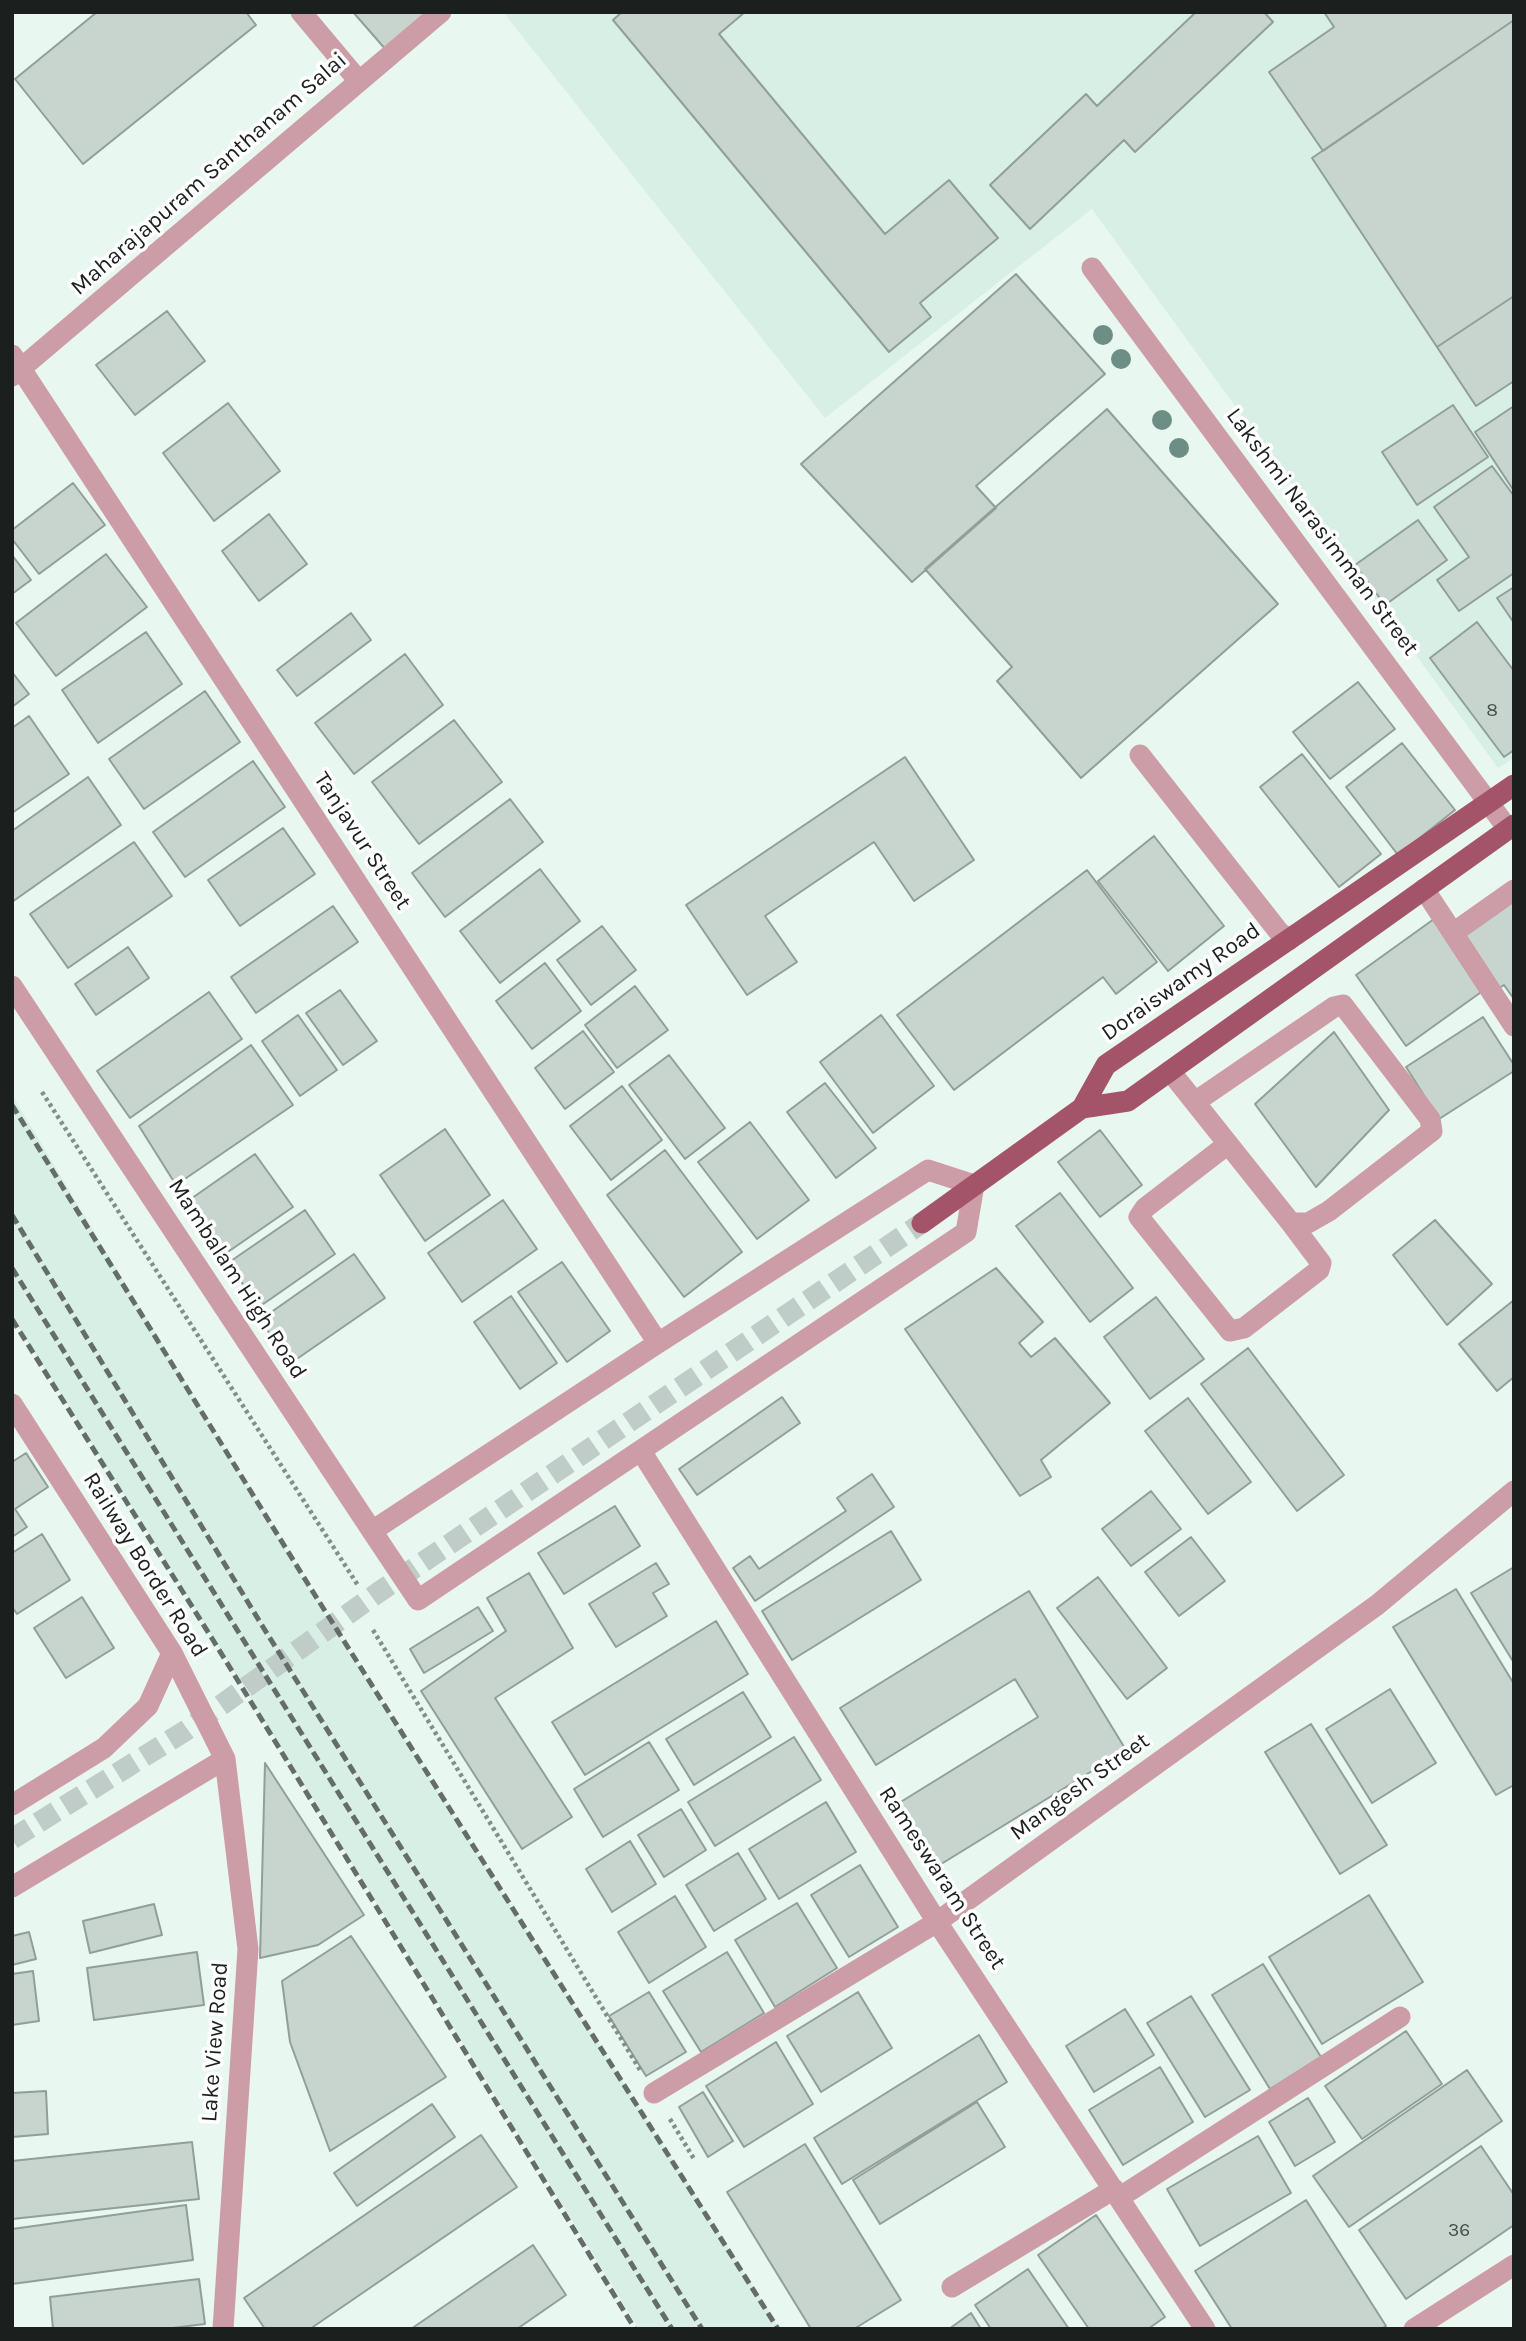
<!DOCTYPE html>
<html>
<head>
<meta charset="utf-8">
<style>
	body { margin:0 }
	#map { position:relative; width:1526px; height:2341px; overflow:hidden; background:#e9f7f1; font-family:Karla,sans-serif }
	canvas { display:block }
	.frame { position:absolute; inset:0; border:14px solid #1b201e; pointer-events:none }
</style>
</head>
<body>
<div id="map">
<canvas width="1526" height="2341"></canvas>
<div class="frame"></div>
</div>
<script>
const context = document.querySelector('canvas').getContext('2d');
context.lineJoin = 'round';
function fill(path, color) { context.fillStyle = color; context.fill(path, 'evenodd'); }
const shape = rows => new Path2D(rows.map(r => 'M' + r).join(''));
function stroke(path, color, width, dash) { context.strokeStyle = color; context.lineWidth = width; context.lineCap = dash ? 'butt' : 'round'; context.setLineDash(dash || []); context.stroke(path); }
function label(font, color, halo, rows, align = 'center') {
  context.font = font + ' Karla,sans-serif'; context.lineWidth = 7; context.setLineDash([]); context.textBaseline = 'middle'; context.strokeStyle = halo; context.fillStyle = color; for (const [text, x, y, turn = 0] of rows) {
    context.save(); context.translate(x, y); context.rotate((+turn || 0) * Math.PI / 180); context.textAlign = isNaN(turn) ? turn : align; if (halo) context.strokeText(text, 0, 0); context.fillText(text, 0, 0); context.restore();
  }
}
const built = shape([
	[503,12,1514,12,1514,758,1498,768,1092,209,825,418],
	[12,1095,306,1584,780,2329,639,2329,176,1577,12,1317]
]);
const building = shape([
	[97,12,246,12,256,25,83,164,15,79,97,12],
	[353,12,432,12,387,51,353,12],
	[622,12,745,12,719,34,885,234,949,180,998,238,920,303,931,317,889,352,613,20,622,12],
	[1196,12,1264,12,1273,22,1135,152,1124,140,1030,229,990,185,1086,94,1097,106,1196,12],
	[1324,12,1514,12,1514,20,1323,151,1269,72,1334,27,1324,12],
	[1514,20,1514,296,1437,347,1312,158,1514,20],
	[1016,274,1105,374,976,486,996,508,912,582,801,464,1016,274],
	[1514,296,1514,381,1476,406,1437,347,1514,296],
	[167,311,205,361,135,415,96,365,167,311],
	[228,403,280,471,214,521,163,453,228,403],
	[1453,405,1488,457,1417,505,1382,452,1453,405],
	[1514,406,1514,491,1475,432,1514,406],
	[1107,409,1278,604,1081,778,997,681,1012,667,925,569,1107,409],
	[1492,466,1514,496,1514,573,1459,611,1437,580,1469,557,1434,507,1492,466],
	[73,483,105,525,39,574,12,539,12,530,73,483],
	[269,514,307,564,259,601,222,551,269,514],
	[1418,520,1447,560,1385,605,1355,565,1418,520],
	[106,554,147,607,56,676,16,623,106,554],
	[12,555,31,580,12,594,12,555],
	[1514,587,1514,623,1497,598,1514,587],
	[351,613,371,640,297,696,277,670,351,613],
	[1477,622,1514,671,1514,750,1504,757,1430,658,1477,622],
	[146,632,182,684,98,743,62,690,146,632],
	[405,654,443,705,354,774,315,723,405,654],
	[12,672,29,694,12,707,12,672],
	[1358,682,1395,729,1330,779,1293,732,1358,682],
	[205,691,240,742,144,809,109,759,205,691],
	[29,716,69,774,12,813,12,728,29,716],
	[454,720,502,782,419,844,372,782,454,720],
	[1402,743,1455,810,1398,855,1346,787,1402,743],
	[1302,754,1381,854,1339,887,1260,787,1302,754],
	[905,757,974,860,914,901,874,842,765,916,797,962,747,995,686,905,905,757],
	[253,761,285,807,185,877,153,832,253,761],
	[88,777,121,825,12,902,12,831,88,777],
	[510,799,543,842,445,917,412,873,510,799],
	[283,828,315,874,240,926,208,880,283,828],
	[1154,836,1224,926,1168,971,1098,881,1154,836],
	[134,842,172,896,68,968,30,914,134,842],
	[540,869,580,921,500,983,460,931,540,869],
	[1087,870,1157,962,1116,994,1103,977,954,1090,897,1015,1087,870],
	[1514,899,1514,999,1504,985,1496,990,1460,936,1514,899],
	[333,906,358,942,256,1013,231,977,333,906],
	[1434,919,1484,990,1406,1046,1356,975,1434,919],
	[602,926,636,970,591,1005,557,960,602,926],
	[128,947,149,978,96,1015,75,984,128,947],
	[545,963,581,1011,532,1049,496,1001,545,963],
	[635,986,668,1030,617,1068,585,1025,635,986],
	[340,990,377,1041,343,1065,306,1013,340,990],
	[209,992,242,1039,130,1118,97,1071,209,992],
	[298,1015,337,1070,300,1096,262,1041,298,1015],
	[881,1015,934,1086,873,1133,820,1062,881,1015],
	[1483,1017,1514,1065,1514,1071,1439,1119,1406,1067,1483,1017],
	[583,1031,614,1072,565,1109,535,1068,583,1031],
	[1334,1032,1389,1110,1316,1187,1255,1104,1334,1032],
	[251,1045,293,1105,176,1185,139,1126,251,1045],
	[669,1055,725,1128,685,1159,629,1085,669,1055],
	[825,1083,876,1148,836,1178,787,1112,825,1083],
	[622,1086,662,1140,611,1180,570,1126,622,1086],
	[750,1122,809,1200,757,1239,698,1162,750,1122],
	[445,1129,490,1195,425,1241,380,1175,445,1129],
	[1100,1130,1142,1185,1100,1217,1058,1162,1100,1130],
	[665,1150,742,1252,684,1297,607,1195,665,1150],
	[255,1154,293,1207,222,1256,185,1203,255,1154],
	[1060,1193,1133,1288,1090,1322,1016,1226,1060,1193],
	[503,1200,537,1249,462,1302,428,1253,503,1200],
	[305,1210,335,1254,259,1307,228,1263,305,1210],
	[1435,1220,1492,1284,1447,1325,1393,1255,1435,1220],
	[354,1254,385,1298,291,1363,260,1320,354,1254],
	[562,1262,610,1331,567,1362,518,1292,562,1262],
	[996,1268,1043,1322,1019,1343,1031,1357,1055,1338,1110,1403,1041,1460,1051,1477,1020,1496,905,1329,996,1268],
	[511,1296,557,1363,520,1389,474,1322,511,1296],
	[1156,1297,1204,1359,1150,1399,1104,1337,1156,1297],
	[1514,1300,1514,1377,1497,1391,1459,1344,1514,1300],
	[1248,1348,1344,1475,1297,1511,1201,1384,1248,1348],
	[782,1397,800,1423,697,1495,679,1469,782,1397],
	[1188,1398,1251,1482,1208,1514,1145,1431,1188,1398],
	[26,1453,48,1487,15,1509,27,1527,12,1537,12,1462,26,1453],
	[872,1474,894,1507,755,1601,733,1568,750,1556,759,1569,846,1511,837,1498,872,1474],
	[1151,1491,1181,1529,1131,1566,1102,1529,1151,1491],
	[615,1506,640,1546,564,1594,538,1553,615,1506],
	[891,1531,921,1580,792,1660,762,1611,891,1531],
	[42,1534,70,1580,17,1614,12,1607,12,1553,42,1534],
	[1191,1537,1225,1581,1179,1616,1145,1572,1191,1537],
	[656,1563,669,1584,653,1593,667,1616,616,1647,589,1604,656,1563],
	[1514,1567,1514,1663,1471,1593,1514,1567],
	[529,1573,573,1648,495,1698,572,1817,522,1849,421,1691,506,1631,487,1598,529,1573],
	[1098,1577,1167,1668,1127,1699,1057,1608,1098,1577],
	[1456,1589,1514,1684,1514,1785,1496,1795,1393,1627,1456,1589],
	[1029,1591,1126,1750,938,1866,899,1803,1038,1717,1015,1679,876,1765,840,1708,1029,1591],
	[82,1597,114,1648,66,1678,34,1628,82,1597],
	[478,1607,493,1631,424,1673,410,1649,478,1607],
	[716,1621,748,1674,585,1775,552,1722,716,1621],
	[1390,1689,1436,1763,1372,1803,1326,1729,1390,1689],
	[743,1692,771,1737,694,1785,666,1739,743,1692],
	[1311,1724,1387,1845,1340,1874,1265,1752,1311,1724],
	[794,1737,821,1780,715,1846,688,1802,794,1737],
	[649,1742,679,1790,603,1837,574,1789,649,1742],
	[265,1763,364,1915,318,1945,260,1958,265,1763],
	[826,1802,856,1852,779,1899,749,1849,826,1802],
	[681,1809,706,1850,664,1877,638,1835,681,1809],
	[630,1841,656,1884,612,1912,586,1869,630,1841],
	[738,1853,766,1899,714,1931,686,1885,738,1853],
	[860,1865,898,1927,849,1957,811,1895,860,1865],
	[1369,1895,1423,1982,1322,2044,1269,1957,1369,1895],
	[675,1896,706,1947,649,1983,618,1932,675,1896],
	[797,1903,837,1968,775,2007,735,1940,797,1903],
	[154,1904,162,1935,90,1953,83,1921,154,1904],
	[29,1932,36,1959,12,1965,12,1936,29,1932],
	[351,1936,446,2077,330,2151,290,2042,282,1981,351,1936],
	[197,1952,204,2005,94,2020,87,1968,197,1952],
	[727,1952,764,2013,701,2052,663,1991,727,1952],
	[1263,1964,1321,2057,1270,2089,1212,1995,1263,1964],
	[33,1971,39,2021,12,2025,12,1974,33,1971],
	[649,1992,686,2052,646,2076,609,2016,649,1992],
	[858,1992,892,2048,821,2092,787,2036,858,1992],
	[1191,1996,1250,2090,1205,2117,1147,2023,1191,1996],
	[1125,2009,1154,2055,1094,2092,1066,2046,1125,2009],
	[1406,2031,1442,2084,1362,2139,1325,2086,1406,2031],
	[979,2035,1007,2082,842,2184,814,2138,979,2035],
	[776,2042,813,2104,744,2147,706,2086,776,2042],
	[1160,2067,1193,2122,1123,2165,1089,2110,1160,2067],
	[1467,2070,1502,2121,1349,2227,1313,2176,1467,2070],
	[46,2091,48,2134,12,2137,12,2093,46,2091],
	[703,2092,733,2141,708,2157,679,2107,703,2092],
	[1308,2098,1335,2142,1295,2166,1269,2122,1308,2098],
	[977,2102,1005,2147,880,2224,853,2180,977,2102],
	[432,2104,455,2137,357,2206,334,2173,432,2104],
	[481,2135,517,2187,310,2329,265,2329,244,2298,481,2135],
	[1258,2136,1291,2193,1200,2246,1167,2189,1258,2136],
	[192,2142,199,2199,12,2219,12,2161,192,2142],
	[805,2144,901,2300,854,2329,811,2329,727,2192,805,2144],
	[1481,2146,1514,2195,1514,2225,1406,2299,1359,2230,1481,2146],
	[1306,2200,1386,2326,1381,2329,1232,2329,1195,2271,1306,2200],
	[186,2205,193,2260,12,2284,12,2229,186,2205],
	[1096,2215,1165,2317,1148,2329,1089,2329,1038,2255,1096,2215],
	[533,2245,566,2295,517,2329,411,2329,533,2245],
	[1028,2269,1069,2329,991,2329,975,2305,1028,2269],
	[199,2279,205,2324,164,2329,53,2329,50,2297,199,2279],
	[971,2313,981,2329,949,2329,971,2313]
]);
const majorTunnel = shape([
	[12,1839,185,1731,379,1592,922,1223]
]);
const path = shape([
	[42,1092,359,1587],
	[373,1630,640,2070],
	[670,2119,694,2159]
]);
const minor = shape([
	[301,12,358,80],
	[1092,268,1508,829],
	[12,355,658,1343],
	[12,376,441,12],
	[1140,755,1279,932,1289,940],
	[1424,889,1514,1026],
	[1453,933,1514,890],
	[12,986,372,1531,418,1600,966,1232,974,1185,928,1170,658,1343,372,1531],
	[1170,1071,1291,1223,1308,1223,1329,1211,1432,1131,1430,1119,1343,1005,1334,1007,1195,1102],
	[1228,1144,1145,1208,1139,1217,1230,1331,1244,1328,1319,1270,1321,1263,1291,1223],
	[12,1404,172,1653,225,1759,248,1949,223,2329],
	[641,1451,937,1922,1205,2329],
	[12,1805,104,1748,148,1706,172,1653],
	[12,1887,225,1759],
	[654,2093,937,1922,1377,1605,1514,1491],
	[1120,2197,1400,2017],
	[952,2287,1114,2189],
	[1414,2329,1514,2265]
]);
const major = shape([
	[1082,1108,1128,1101,1514,825],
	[922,1223,1082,1108,1106,1065,1514,785]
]);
const rail = shape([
	[12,1105,308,1584,778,2329],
	[12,1215,263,1627,702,2329],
	[12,1268,672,2329],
	[12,1319,213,1640,635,2329]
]);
const trees = [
	[1103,335],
	[1121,359],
	[1162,420],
	[1179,448]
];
const numberNames = [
	["8",1492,711],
	["36",1459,2231]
];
const streetNames = [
	["Maharajapuram Santhanam Salai",209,174,-41],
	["Lakshmi Narasimman Street",1322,532,53],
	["Tanjavur Street",362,841,57],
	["Doraiswamy Road",1181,982,-35],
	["Mambalam High Road",237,1279,57],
	["Railway Border Road",145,1565,58],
	["Mangesh Street",1080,1787,-36],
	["Rameswaram Street",942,1878,57],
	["Lake View Road",215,2042,-86]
];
fill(built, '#d8efe5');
fill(building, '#c8d5cf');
stroke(building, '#919f99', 2);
stroke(majorTunnel, '#c0ccc7', 21, [21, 10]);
stroke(path, '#848e8a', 4.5, [3.5, 3.5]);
stroke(minor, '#cc9da7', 21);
stroke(major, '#a45468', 21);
stroke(rail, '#656d6a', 5, [10, 5]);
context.fillStyle = '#6c8e84';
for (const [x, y] of trees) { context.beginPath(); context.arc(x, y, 10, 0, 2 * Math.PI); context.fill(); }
label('19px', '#464d4a', null, numberNames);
label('23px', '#1b201e', '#fff', streetNames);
</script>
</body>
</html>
